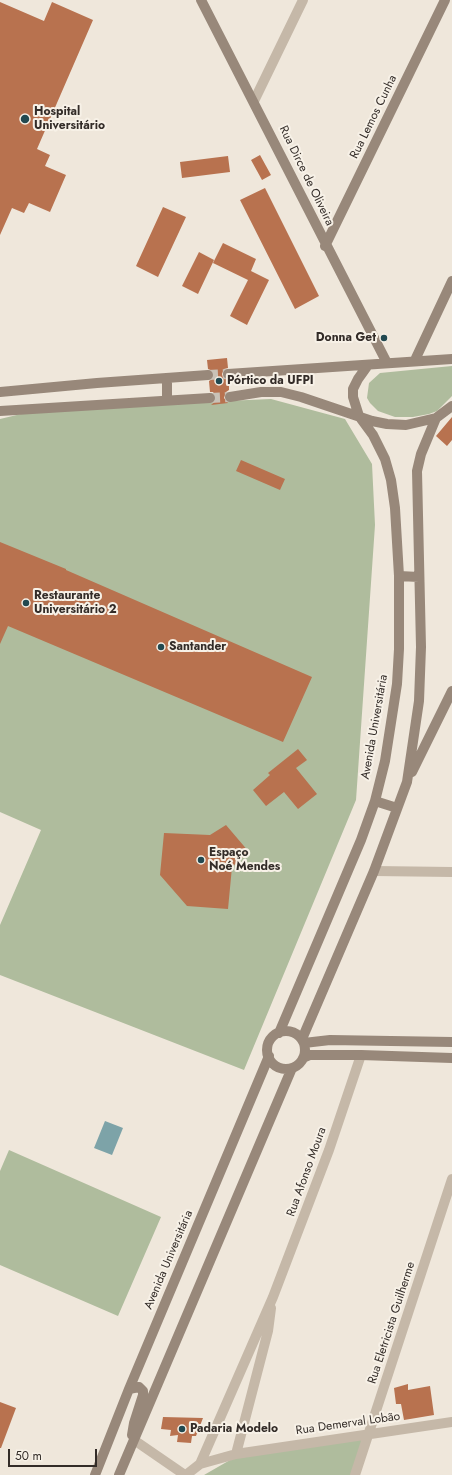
<!DOCTYPE html>
<html>
<head>
<meta charset="utf-8">
<style>
	body { margin:0 }
	#map { position:relative; width:452px; height:1475px; overflow:hidden; background:#efe7db; font-family:Jost,sans-serif }
	canvas { display:block }
	.scale { position:absolute; left:8px; top:1449px; width:89px; height:18px; box-sizing:border-box; border:2px solid #332c28; border-top:0; padding-left:5px; font-size:12px; line-height:14px; white-space:nowrap; color:#332c28; -webkit-text-stroke:3px #f7f1e7; paint-order:stroke }
</style>
</head>
<body>
<div id="map">
<canvas width="452" height="1475"></canvas>
<div class="scale">50 m</div>
</div>
<script>
const ctx = document.querySelector('canvas').getContext('2d');
ctx.lineJoin = 'round';
function paint(path, color) { ctx.fillStyle = color; ctx.fill(path, 'evenodd'); }
const shape = rows => new Path2D(rows.map(r => 'M' + r).join(''));
function trace(path, color, width, dash) { ctx.strokeStyle = color; ctx.lineWidth = width; ctx.lineCap = dash ? 'butt' : 'round'; ctx.setLineDash(dash || []); ctx.stroke(path); }
function drawText(font, color, halo, rows, align = 'center') {
  ctx.font = font + ' Jost,sans-serif'; ctx.lineWidth = 4; ctx.setLineDash([]); ctx.textBaseline = 'middle'; ctx.strokeStyle = halo; ctx.fillStyle = color; for (const [text, x, y, turn = 0] of rows) {
    ctx.save(); ctx.translate(x, y); ctx.rotate((+turn || 0) * Math.PI / 180); ctx.textAlign = isNaN(turn) ? turn : align; if (halo) ctx.strokeText(text, 0, 0); ctx.fillText(text, 0, 0); ctx.restore();
  }
}
paint(shape([
	[452,366,452,396,437,411,429,414,413,417,395,417,378,411,370,403,367,398,369,383,380,373],
	[271,399,345,419,372,464,375,525,356,800,244,1070,0,975,0,925,41,830,0,812,0,419,21,414,112,406],
	[9,1150,161,1217,118,1316,0,1265,0,1171],
	[364,1436,351,1475,204,1475,237,1456]
]), '#afbc9d');
paint(shape([
	[105,1121,123,1128,112,1155,94,1148]
]), '#7da3a8');
paint(shape([
	[0,2,44,21,52,2,93,20,37,149,50,155,45,166,66,175,50,212,29,203,24,213,12,208,0,235],
	[260,155,271,175,262,180,251,160],
	[228,156,230,172,182,178,180,162],
	[265,188,319,296,295,309,240,200],
	[163,207,186,217,158,277,136,266],
	[223,243,256,259,251,271,269,280,247,325,230,316,248,280,213,263],
	[199,252,214,260,198,294,182,286],
	[227,358,228,368,224,369,222,374,223,378,229,380,229,390,226,392,224,398,228,403,211,405,216,401,216,397,213,392,210,392,209,381,214,378,214,375,213,371,208,369,207,360],
	[452,417,452,440,447,446,436,436],
	[241,460,285,479,280,490,236,471],
	[0,542,66,569,66,570,312,677,283,742,8,626,0,644],
	[298,749,307,760,296,768,317,794,298,809,284,792,266,806,253,790,270,775,268,773],
	[226,825,249,852,232,867,228,909,187,906,160,875,164,833,210,835],
	[408,1384,408,1390,430,1386,434,1415,404,1420,401,1404,396,1404,394,1388],
	[0,1402,16,1408,1,1448,0,1448],
	[163,1417,203,1418,196,1436,192,1436,191,1443,177,1442,178,1435,170,1436,171,1430,161,1429]
]), '#b8724f');
trace(shape([
	[208,375,228,374],
	[210,398,230,397]
]), '#c9c2b7', 10, [10, 5]);
trace(shape([
	[254,101,303,0],
	[374,871,452,872],
	[134,1440,185,1475],
	[236,1454,268,1331,271,1308],
	[200,1464,236,1454,452,1422],
	[186,1475,200,1464,273,1297,329,1150,361,1055],
	[355,1475,452,1179]
]), '#c5b8a8', 10);
trace(shape([
	[201,0,387,363],
	[325,246,445,0],
	[415,360,452,281],
	[228,374,452,359],
	[167,378,167,400],
	[0,392,97,383,208,375],
	[230,397,261,392,281,392,301,397,372,421,387,424,406,425,436,418,452,406],
	[0,411,210,398],
	[399,576,419,577],
	[412,772,452,691],
	[375,801,397,808],
	'267 1050a19 19 0 1 1 38 0a19 19 0 1 1-38 0Z',
	[279,1033,361,840,375,801,385,761,397,684,399,649,399,576,395,508,391,480,385,459,373,435,359,416,353,397,353,389,358,379,368,365],
	[302,1039,374,871,407,782,419,701,421,647,417,471,421,454,436,418],
	[304,1043,330,1040,452,1042],
	[303,1058,310,1055,361,1055,452,1058],
	[129,1389,139,1387,143,1391,143,1395,134,1423,132,1435],
	[95,1475,129,1389,269,1056],
	[119,1475,292,1068]
]), '#98887a', 10);
for (const [x, y, r, color] of [
	[25,119,5,"#224950"],
	[384,338,4,"#224950"],
	[219,381,4,"#224950"],
	[26,603,4,"#224950"],
	[161,647,4,"#224950"],
	[201,860,4,"#224950"],
	[182,1429,4,"#224950"]
]) { const dot = new Path2D(); dot.arc(x, y, r, 0, 2 * Math.PI); ctx.fillStyle = color; ctx.fill(dot); trace(dot, '#f7f1e7', 1.5); }
drawText('bold 12px', '#332c28', '#f7f1e7', [
	["Hospital",34,112],
	["Universitário",34,126],
	["Donna Get",376,338,"right"],
	["Pórtico da UFPI",227,381],
	["Restaurante",34,596],
	["Universitário 2",34,610],
	["Santander",169,647],
	["Espaço",209,853],
	["Noé Mendes",209,867],
	["Padaria Modelo",190,1429]
], 'left');
drawText('12px', '#332c28', '#f7f1e7', [
	["Rua Lemos Cunha",374,117,-64],
	["Rua Dirce de Oliveira",306,176,64],
	["Avenida Universitária",375,727,-80],
	["Rua Afonso Moura",307,1172,-70],
	["Avenida Universitária",169,1260,-67],
	["Rua Eletricista Guilherme",392,1323,-72],
	["Rua Demerval Lobão",348,1424,-8]
]);
</script>
</body>
</html>
